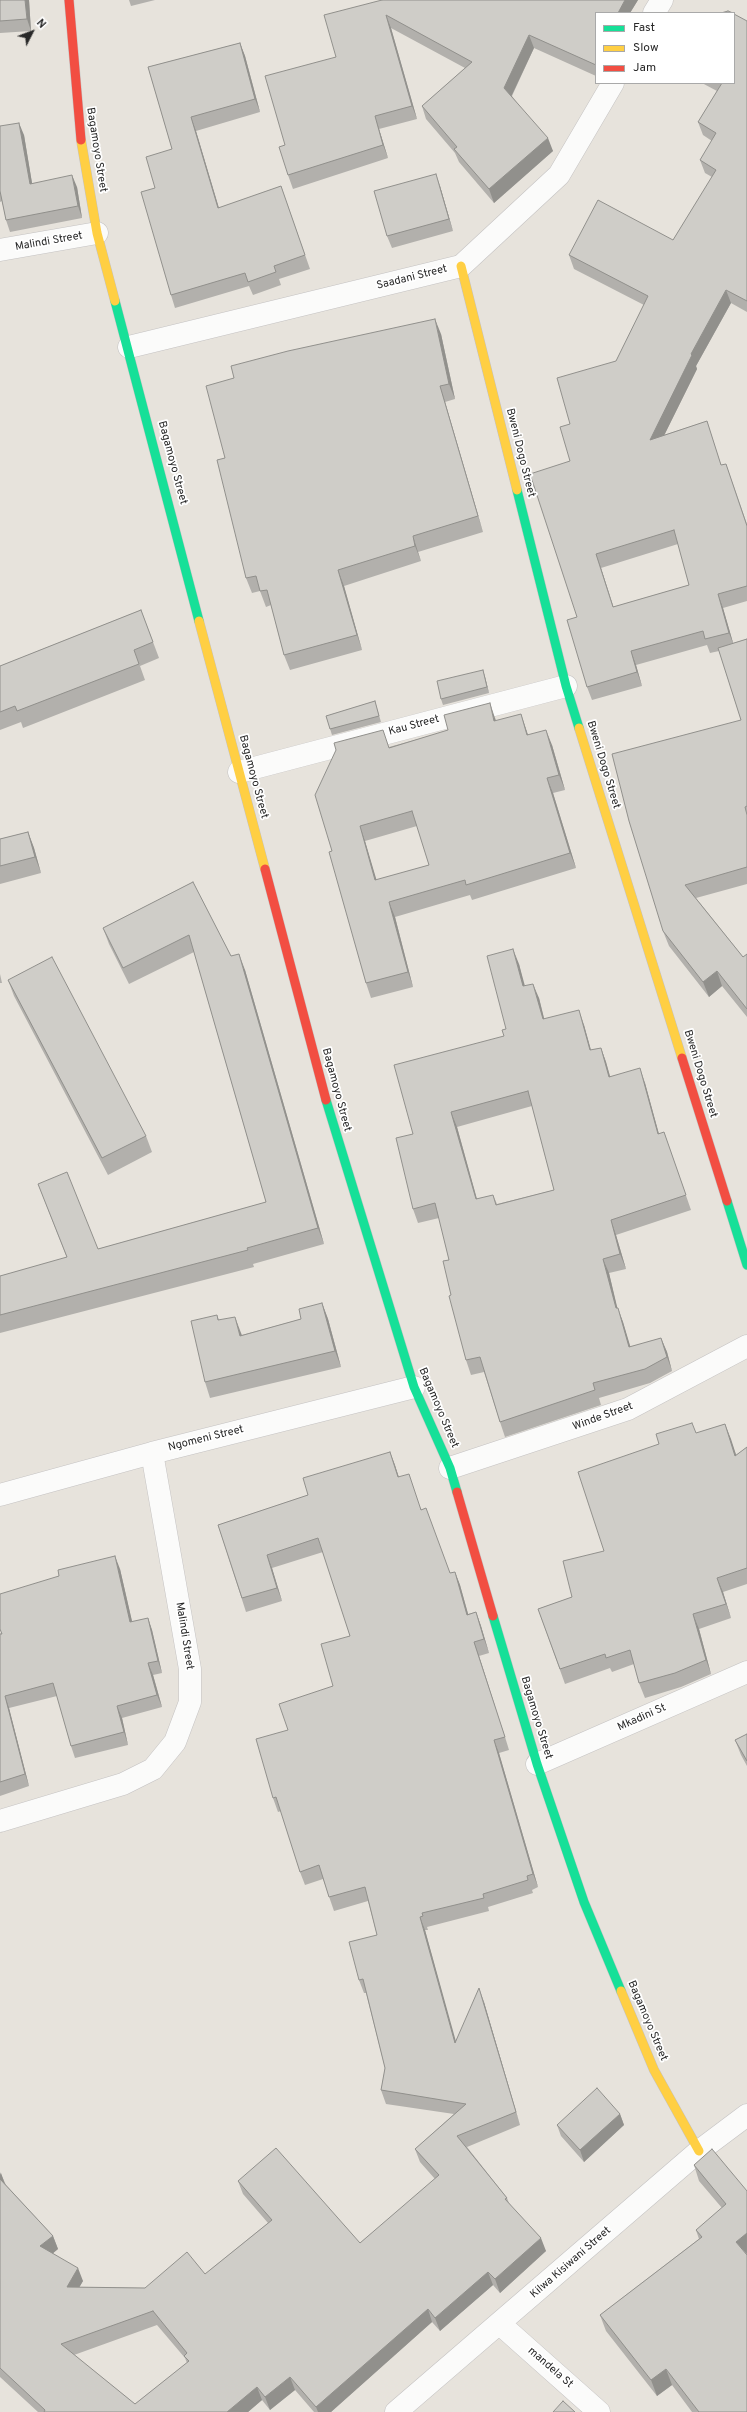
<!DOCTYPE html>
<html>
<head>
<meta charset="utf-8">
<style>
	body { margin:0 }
	#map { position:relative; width:747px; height:2412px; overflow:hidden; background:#e7e3dc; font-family:Overpass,sans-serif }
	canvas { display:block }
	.legend { position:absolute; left:595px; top:12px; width:140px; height:72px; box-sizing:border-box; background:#fff; border:1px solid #a9a9a9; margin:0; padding:5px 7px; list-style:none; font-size:12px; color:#282828 }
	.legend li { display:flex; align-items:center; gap:8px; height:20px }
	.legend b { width:20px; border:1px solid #a9a9a9 }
	.north { position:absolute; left:12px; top:12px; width:40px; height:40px; -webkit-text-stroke:3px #fff; paint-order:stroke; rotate:48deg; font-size:11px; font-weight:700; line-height:16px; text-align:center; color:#282828 }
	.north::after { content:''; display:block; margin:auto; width:14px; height:18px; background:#282828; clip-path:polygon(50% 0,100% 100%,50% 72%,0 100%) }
</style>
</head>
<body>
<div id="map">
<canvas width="747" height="2412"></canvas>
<ul class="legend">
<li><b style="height:5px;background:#16e098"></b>Fast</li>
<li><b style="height:5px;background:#ffcf43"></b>Slow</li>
<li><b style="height:5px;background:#f24e42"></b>Jam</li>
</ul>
<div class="north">N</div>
</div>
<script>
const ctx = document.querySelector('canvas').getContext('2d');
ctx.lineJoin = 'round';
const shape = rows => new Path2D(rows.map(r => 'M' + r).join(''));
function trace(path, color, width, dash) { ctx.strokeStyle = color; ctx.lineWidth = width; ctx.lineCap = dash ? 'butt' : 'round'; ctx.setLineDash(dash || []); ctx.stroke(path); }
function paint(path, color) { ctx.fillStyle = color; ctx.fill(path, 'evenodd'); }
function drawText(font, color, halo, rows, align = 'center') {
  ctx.font = font + ' Overpass,sans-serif'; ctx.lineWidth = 3.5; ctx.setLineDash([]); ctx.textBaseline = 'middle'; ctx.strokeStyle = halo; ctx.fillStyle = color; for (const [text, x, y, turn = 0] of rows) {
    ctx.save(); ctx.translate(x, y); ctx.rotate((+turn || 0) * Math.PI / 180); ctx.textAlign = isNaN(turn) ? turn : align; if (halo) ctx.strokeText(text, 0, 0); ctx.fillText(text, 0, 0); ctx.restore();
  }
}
const street = shape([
	[654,13,662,0],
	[0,250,97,233],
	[129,347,461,266,559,175,613,83],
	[239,772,566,686],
	[450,1468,628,1409,747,1346],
	[0,1495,152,1453,414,1387],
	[537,1764,747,1672],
	[0,1821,123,1784,153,1769,175,1742,190,1702,190,1669,152,1453],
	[500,2324,599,2412],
	[396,2412,699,2151,747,2115]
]);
const fast = shape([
	[115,301,199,621],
	[517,490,566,686,579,728],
	[326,1100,414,1387,450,1468,457,1492],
	[727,1201,747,1265],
	[493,1616,537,1764,584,1902,621,1991]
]);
const slow = shape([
	[81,140,97,233,115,301],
	[461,266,517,490],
	[199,621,265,869],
	[579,728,682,1058],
	[621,1991,654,2070,699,2151]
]);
const jam = shape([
	[69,0,81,140],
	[265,869,326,1100],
	[682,1058,727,1201],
	[457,1492,493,1616]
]);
trace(street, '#c4c2c2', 23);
trace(fast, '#c4c2c2', 10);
trace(slow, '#c4c2c2', 10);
trace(jam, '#c4c2c2', 10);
trace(street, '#fbfbfa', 22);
trace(fast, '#16e098', 9);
trace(slow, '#ffcf43', 9);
trace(jam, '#f24e42', 9);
paint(shape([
	[0,0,29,0,31,31,0,33],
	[129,0,155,0,131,6],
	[382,0,638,0,630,13,596,13,596,76,534,48,512,96,553,151,494,203,459,162,455,153,426,119,422,106,465,68,391,28,417,119,379,129,388,158,293,189,288,175,285,145,336,57],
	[747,21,747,312,731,303,696,366,697,369,664,435,707,421,721,465,726,464,747,524,747,601,723,608,733,643,747,639,747,884,696,898,743,957,747,954,747,1017,722,986,709,997,669,946,663,931,741,720,719,651,710,653,707,645,636,665,642,686,592,700,587,687,577,617,570,461,570,424,616,361,644,305,574,269,569,255,673,240,712,177,705,173,700,160,712,141,703,135,698,122,717,91,702,83,734,83],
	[678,544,689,585,613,607,601,568],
	[240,43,245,56,260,112,196,131,219,208,281,186,310,269,279,279,281,285,253,295,249,286,175,308,171,295,155,188,172,149,148,67],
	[0,126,24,135,32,183,77,187,82,218,10,232,6,220,2,201,0,202],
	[440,186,453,231,392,248,387,236],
	[441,334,455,399,445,402,483,532,418,552,421,561,344,586,362,650,290,670,284,655,271,605,266,607,260,591,252,593,246,578,225,458],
	[141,610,159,658,140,666,145,680,23,728,21,722,0,730,0,666],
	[483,670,485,677,489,693,443,705,441,699],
	[375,701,381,722,332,735,326,716],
	[521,714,528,735,552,745,565,790,553,793,576,868,472,900,470,895,395,917,413,987,371,998,366,983,332,851,389,747,495,718,496,721],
	[417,826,429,865,376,880,365,841],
	[28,832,34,848,41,873,0,884,0,839],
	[193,882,231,956,245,970,324,1244,253,1264,254,1267,0,1333,0,1276,67,1258,38,1184,98,1249,266,1202,194,952,129,984,109,944,103,928],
	[519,964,524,986,539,998,544,1019,584,1025,591,1050,601,1048,606,1062,610,1076,645,1083,659,1134,664,1132,691,1210,616,1235,626,1269,609,1273,617,1308,623,1322,630,1347,661,1338,667,1352,672,1371,650,1383,599,1398,601,1405,505,1437,500,1422,484,1372,471,1375,466,1360,451,1295,449,1260,439,1218,418,1223,413,1209,413,1134,504,1036,506,1029],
	[532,1106,554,1190,497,1204,493,1195,477,1199,457,1127],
	[0,974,2,983,0,983],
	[8,980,146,1136,152,1152,108,1175,14,996],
	[322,1303,328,1319,341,1367,210,1398,205,1382,217,1315,219,1320,241,1333,242,1335,301,1319],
	[725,1424,736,1455,747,1447,747,1584,723,1592,731,1618,699,1629,711,1674,681,1687,645,1698,639,1683,634,1664,612,1672,610,1668,565,1684,538,1609,572,1597,604,1551,696,1433],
	[390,1452,399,1477,422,1510,450,1573,455,1572,460,1585,468,1614,476,1612,481,1626,489,1653,479,1656,509,1750,499,1753,538,1887,532,1890,533,1893,488,1907,489,1911,427,1927,428,1930,425,1930,455,2041,484,2002,520,2125,467,2147,507,2198,509,2203,546,2251,500,2293,493,2285,440,2331,432,2322,331,2412,314,2412,295,2390,270,2410,262,2400,248,2412,38,2412,0,2377,0,2172,6,2185,53,2236,58,2249,53,2253,83,2281,79,2287,145,2288,205,2274,268,2223,243,2194,238,2181,360,2243,435,2179,420,2162,415,2149,454,2114,386,2104,381,2090,385,2068,366,1993,364,1993,359,1980,377,1935,368,1901,334,1911,323,1879,305,1885,300,1872,281,1811,278,1812,273,1798,288,1730,333,1686,350,1636,323,1552,272,1568,282,1601,246,1612,218,1525,308,1495],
	[157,2325,185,2358,187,2363,135,2404,74,2355],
	[120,1569,132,1622,148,1618,152,1630,162,1673,153,1675,162,1707,122,1718,128,1745,75,1758,71,1746,57,1696,9,1708,29,1786,0,1796,0,1634],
	[747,1734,747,1766,741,1755,735,1740],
	[620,2114,624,2125,584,2162,561,2136,557,2125],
	[694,2165,747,2191,747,2412,692,2412,672,2385,657,2396,606,2331,600,2315,699,2239,696,2230,722,2208,699,2181]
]), '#b2b0ac');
paint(shape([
	[25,0,29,0,31,31,27,19],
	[625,0,638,0,630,13,618,13],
	[386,15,391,28,417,119,412,106],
	[529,35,534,48,509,101,504,88],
	[240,43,245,56,260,112,255,99],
	[375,116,379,129,388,158,383,145],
	[191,117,196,131,223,222,218,208],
	[19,123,24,135,34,195,30,184],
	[548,138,553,151,494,203,489,189],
	[436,174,440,186,453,231,449,219],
	[72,175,77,187,82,218,78,206],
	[726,290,731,303,696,366,697,369,655,454,650,440,691,354],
	[435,319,441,334,455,399,449,384],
	[440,386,445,402,483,532,478,516],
	[413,536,418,552,421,561,415,546],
	[596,554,601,568,618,621,613,607],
	[338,570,344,586,362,650,357,635],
	[718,594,723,608,734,646,729,633],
	[631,651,636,665,642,686,637,672],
	[483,670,485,677,489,693,487,687],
	[490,703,495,718,500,736,494,721],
	[521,714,533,750,527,735],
	[546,730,552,745,565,790,559,775],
	[547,778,553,793,576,868,570,853],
	[360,826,365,841,381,895,375,880],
	[28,832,34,848,41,873,35,857],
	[389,902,395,917,413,987,408,972],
	[513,949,519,964,529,1001,523,986],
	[239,954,245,970,324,1244,318,1228],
	[717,971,722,986,709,997,703,982],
	[533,984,539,998,548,1034,543,1019],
	[579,1010,584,1025,595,1065,590,1050],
	[601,1048,606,1062,614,1091,609,1077],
	[640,1068,645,1083,663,1149,658,1134],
	[451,1112,457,1127,481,1214,476,1199],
	[611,1220,616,1235,626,1269,620,1254],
	[603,1259,609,1273,621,1323,616,1308],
	[322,1303,328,1319,341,1367,335,1351],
	[618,1308,623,1322,635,1362,629,1347],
	[235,1317,241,1333,246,1352,240,1336],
	[661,1338,667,1352,672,1371,667,1357],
	[725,1424,731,1439,741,1470,735,1456],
	[390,1452,395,1465,403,1491,398,1477],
	[267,1555,272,1568,282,1601,277,1588],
	[115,1556,120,1569,135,1634,130,1622],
	[455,1572,460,1585,472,1628,467,1615],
	[717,1578,723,1592,731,1618,726,1604],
	[476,1612,481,1626,489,1653,484,1639],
	[693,1614,699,1629,711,1674,706,1660],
	[148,1618,152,1630,162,1673,158,1661],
	[474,1642,479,1656,509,1750,505,1737],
	[148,1663,153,1675,162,1707,157,1695],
	[5,1696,9,1708,29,1786,25,1774],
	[117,1706,122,1718,128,1745,124,1732],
	[494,1740,499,1753,538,1887,533,1874],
	[420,1917,425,1930,460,2056,455,2043],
	[479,1988,484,2002,520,2125,516,2112],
	[620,2114,624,2125,584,2162,580,2150],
	[1,2173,6,2187,0,2183,0,2175],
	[747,2233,747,2254,736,2242],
	[53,2236,58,2249,45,2260,40,2246],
	[541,2238,546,2251,500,2293,495,2279],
	[78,2268,83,2281,72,2300,67,2287],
	[488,2272,493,2285,440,2331,435,2318],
	[428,2309,432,2322,331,2412,318,2412,316,2407],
	[666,2369,672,2385,657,2396,651,2380],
	[290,2377,295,2390,270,2410,265,2397],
	[257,2387,262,2400,248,2412,227,2412]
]), '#91908c');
const building = shape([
	[0,0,25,0,27,19,0,21,0,0],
	[382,0,625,0,618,13,596,13,596,65,529,35,504,88,548,138,489,189,454,149,457,147,422,106,472,62,386,15,412,106,375,116,383,145,288,175,279,147,285,145,265,76,336,57,324,15,382,0],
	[728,11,733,13,721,13,728,11],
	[734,14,747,21,747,301,726,290,691,354,692,355,650,440,707,421,721,465,726,464,747,526,747,586,718,594,729,633,705,639,703,631,631,651,637,672,587,687,567,620,577,617,530,474,570,461,560,427,570,424,557,378,616,361,648,296,569,255,598,200,673,240,716,170,700,160,716,133,698,122,722,83,734,83,734,14],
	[674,530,689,585,613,607,596,554,674,530],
	[240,43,255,99,191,117,218,208,281,186,305,255,274,266,276,272,248,282,245,273,171,295,141,192,155,188,146,157,172,149,148,67,240,43],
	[19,123,30,184,72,175,78,206,6,220,0,191,0,126,19,123],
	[436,174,449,219,387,236,374,191,436,174],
	[435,319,449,384,440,386,478,516,413,536,415,546,338,570,357,635,284,655,267,590,260,591,256,576,246,578,217,460,225,458,206,386,234,378,231,366,288,351,435,319],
	[141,610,153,642,134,650,139,664,17,711,15,706,0,712,0,666,141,610],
	[747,639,747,806,745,807,747,815,747,867,685,885,743,957,747,954,747,1009,717,971,703,982,663,931,629,821,612,754,741,720,718,648,747,639],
	[483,670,487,687,441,699,437,681,483,670],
	[375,701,379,716,330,729,326,716,375,701],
	[490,703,494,721,521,714,527,735,546,730,559,775,547,778,570,853,466,885,465,880,389,902,408,972,366,983,329,852,332,851,315,795,336,750,334,743,383,730,389,748,448,730,444,715,490,703],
	[412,811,429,865,375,880,360,826,412,811],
	[28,832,35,857,0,866,0,839,28,832],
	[193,882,231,956,239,954,318,1228,247,1248,248,1250,0,1315,0,1276,67,1257,38,1184,67,1172,98,1249,266,1202,189,935,123,968,103,928,193,882],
	[513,949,523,986,533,984,543,1019,579,1010,590,1050,601,1048,609,1077,640,1068,658,1134,664,1132,686,1195,611,1220,620,1254,603,1259,616,1308,618,1308,629,1347,661,1338,667,1357,645,1369,593,1383,595,1390,500,1422,480,1357,466,1360,449,1296,451,1295,443,1261,449,1260,435,1203,413,1209,396,1138,413,1134,394,1065,504,1036,502,1030,506,1029,487,956,513,949],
	[528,1091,554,1190,496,1205,493,1195,476,1199,451,1112,528,1091],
	[52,957,146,1136,102,1158,8,980,52,957],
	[322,1303,335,1351,205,1382,191,1321,217,1315,218,1320,235,1317,240,1336,301,1319,299,1309,322,1303],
	[692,1423,696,1433,725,1424,735,1456,747,1447,747,1568,717,1578,726,1604,693,1614,706,1660,675,1673,639,1683,630,1650,606,1658,605,1654,560,1669,538,1609,572,1597,563,1561,604,1551,578,1472,659,1444,656,1434,692,1423],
	[390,1452,398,1477,409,1474,421,1510,426,1508,450,1573,455,1572,467,1615,476,1612,484,1639,474,1642,505,1737,494,1740,533,1874,527,1876,528,1880,483,1894,484,1898,422,1913,423,1916,420,1917,455,2043,479,1988,516,2112,457,2136,507,2198,505,2199,541,2238,495,2279,488,2272,435,2318,428,2309,316,2407,290,2377,265,2397,257,2387,227,2412,44,2412,45,2410,0,2368,0,2179,53,2236,40,2246,78,2268,67,2287,145,2288,187,2252,205,2274,272,2220,238,2181,276,2148,360,2243,439,2175,415,2149,466,2104,381,2090,385,2068,363,1979,359,1980,349,1942,377,1935,365,1887,329,1897,319,1865,300,1872,276,1797,273,1798,256,1739,288,1730,279,1704,333,1686,321,1644,350,1636,318,1538,267,1555,277,1588,242,1598,218,1525,308,1495,303,1478,390,1452],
	[153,2311,187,2353,184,2356,189,2361,135,2404,61,2344,153,2311],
	[115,1556,130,1622,148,1618,158,1661,148,1663,157,1695,117,1706,124,1732,71,1746,53,1683,5,1696,25,1774,0,1782,0,1634,2,1634,0,1629,0,1594,59,1576,58,1570,115,1556],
	[747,1734,747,1761,735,1740,747,1734],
	[597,2088,620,2114,580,2150,557,2125,597,2088],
	[712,2149,747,2191,747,2233,736,2242,747,2255,747,2412,699,2412,666,2369,651,2380,600,2315,702,2237,696,2230,726,2204,694,2165,712,2149],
	[563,2401,575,2412,553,2412,563,2401]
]);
paint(building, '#cfcdc8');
trace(building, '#91908c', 1);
drawText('11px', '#282828', '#fff', [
	["Bagamoyo Street",96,150,81],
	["Malindi Street",49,242,-10],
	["Saadani Street",412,278,-14],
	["Bweni Dogo Street",520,453,76],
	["Bagamoyo Street",172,463,75],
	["Kau Street",414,726,-15],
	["Bweni Dogo Street",603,765,73],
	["Bagamoyo Street",253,777,75],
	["Bweni Dogo Street",700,1074,73],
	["Bagamoyo Street",336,1090,75],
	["Bagamoyo Street",438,1408,67],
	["Winde Street",603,1417,-20],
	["Ngomeni Street",206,1439,-14],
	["Malindi Street",184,1636,81],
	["Bagamoyo Street",536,1718,73],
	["Mkadini St",642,1718,-24],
	["Bagamoyo Street",647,2021,67],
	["Kilwa Kisiwani Street",571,2263,-41],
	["mandela St",550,2368,41]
]);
</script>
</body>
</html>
